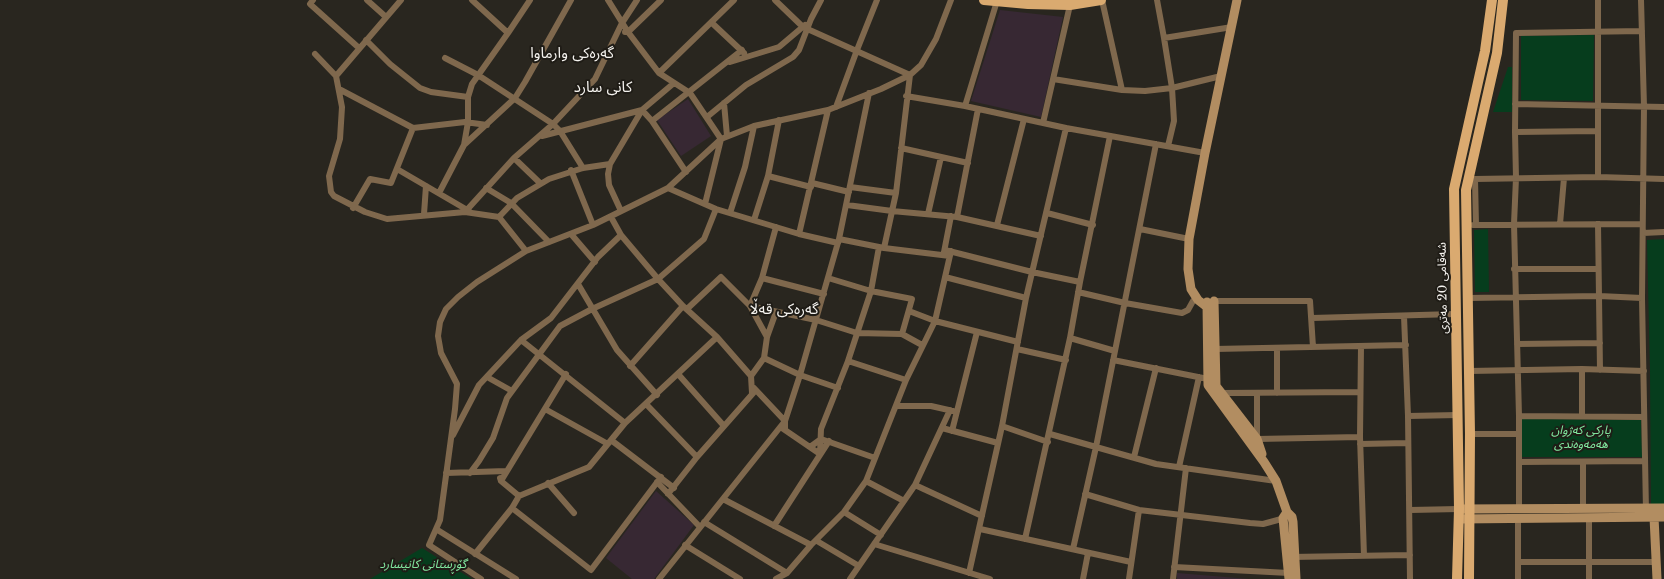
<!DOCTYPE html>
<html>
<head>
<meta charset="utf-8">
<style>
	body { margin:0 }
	canvas { display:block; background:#29261f }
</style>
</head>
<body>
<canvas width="1664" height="579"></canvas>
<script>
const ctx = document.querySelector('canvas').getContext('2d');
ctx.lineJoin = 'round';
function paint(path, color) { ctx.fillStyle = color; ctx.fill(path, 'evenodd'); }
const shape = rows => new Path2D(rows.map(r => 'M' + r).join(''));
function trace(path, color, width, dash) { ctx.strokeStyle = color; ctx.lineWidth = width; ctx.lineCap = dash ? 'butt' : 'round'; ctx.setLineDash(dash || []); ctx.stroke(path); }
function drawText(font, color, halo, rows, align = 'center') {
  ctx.font = font + ' "Libre Baskerville","Noto Sans Arabic",serif'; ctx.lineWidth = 4; ctx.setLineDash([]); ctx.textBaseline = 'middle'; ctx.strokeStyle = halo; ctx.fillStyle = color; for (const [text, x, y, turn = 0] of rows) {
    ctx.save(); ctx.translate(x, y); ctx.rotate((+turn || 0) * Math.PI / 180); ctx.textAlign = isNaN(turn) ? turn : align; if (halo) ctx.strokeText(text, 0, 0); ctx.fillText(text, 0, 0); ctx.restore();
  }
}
paint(shape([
	[1000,10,1063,17,1041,117,971,101],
	[688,99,711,136,681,156,657,120],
	[656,491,694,525,654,579,632,579,606,558],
	[1177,573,1249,579,1177,579]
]), '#372833');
paint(shape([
	[1594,35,1593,101,1521,100,1521,36],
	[1508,67,1512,67,1512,112,1493,112],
	[1488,229,1489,292,1475,292,1474,230],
	[1664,239,1664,504,1651,504,1650,370,1647,240],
	[1521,419,1641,420,1642,457,1521,457],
	[422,548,472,579,370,579]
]), '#063d1d');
trace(shape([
	[313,0,310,4,359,48],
	[367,0,386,17],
	[608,0,628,32,659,73,690,93,721,139,705,204],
	[775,0,803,27,910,75,896,193,850,187],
	[1102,0,1122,90],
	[1157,0,1164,38,1172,88,1174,121,1168,146],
	[1598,0,1598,177],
	[1641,0,1644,106,1642,298,1646,511],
	[712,23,744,53],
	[625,32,628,32,661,0],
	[508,33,530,0],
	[1164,38,1232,27],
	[366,40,390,64,420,88,431,92,468,97],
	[315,54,336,76,342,107,340,139,329,176,331,192,334,196,365,212,387,219,465,212,499,217,526,251],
	[445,58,478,75,553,124,560,131,583,168],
	[730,62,779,47,805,25],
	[659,73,734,0],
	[336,76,401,0],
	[1053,79,1122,90,1145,91,1172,88,1221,76],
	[339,89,413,128,465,122,487,125],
	[906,96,965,106,1066,128,1205,153],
	[724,103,727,136],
	[1515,104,1664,107],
	[965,106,997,1],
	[836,107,857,50,877,0],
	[642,110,652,121,686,172],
	[707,117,746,85,793,57,799,50,811,19,821,0],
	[652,121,742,50],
	[1043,123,1070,5],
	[1515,132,1597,131],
	[542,136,642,110],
	[464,145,468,122,468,97,472,84,508,33,472,0],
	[901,148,968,163],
	[514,158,540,183],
	[397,169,469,211],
	[571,170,593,225],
	[768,176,811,187],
	[812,183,849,192],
	[486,188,511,203,549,242],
	[668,188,716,209,799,234,838,243],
	[439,193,464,145,515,98,525,82,571,0],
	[847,205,892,211,957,217,1041,236],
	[353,208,370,179,391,183,413,128],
	[621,211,609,185,608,174,610,164,642,110,674,83],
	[465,212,514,158,553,124,595,79,622,23,637,0],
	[730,213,745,167,754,126],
	[1047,213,1093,225],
	[424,214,426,186],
	[928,214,941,157],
	[499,217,517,198,549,179,583,168,610,164],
	[611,217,621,235,658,279,683,306,717,337,751,376,752,393],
	[957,217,978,109],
	[754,220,768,176,779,120],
	[1560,224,1564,178],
	[1598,224,1600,370],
	[997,225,1024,119],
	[1473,225,1642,224],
	[1476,225,1475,179,1598,177,1664,179],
	[776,227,762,278,750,306,816,320,857,333,902,334,922,345],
	[1140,229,1189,239],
	[1643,233,1664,232],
	[571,234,595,262],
	[799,234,828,110],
	[839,239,884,248,950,256],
	[884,248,896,193],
	[945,250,1032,272,1080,282],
	[944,252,951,216],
	[1514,269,1598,269],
	[945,277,1026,298],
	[762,278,824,294],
	[828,278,871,291,912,299,902,334],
	[578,284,617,350,657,395],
	[1078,292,1125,303,1182,313,1188,310,1193,301],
	[1468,298,1599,296,1642,298],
	[1214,301,1310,301,1313,347],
	[687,309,721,277,750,306,767,337],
	[909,311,935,321,1018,342],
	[1404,316,1408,416,1410,579],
	[1312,318,1455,314],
	[1070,338,1115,351],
	[521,340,625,423],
	[1517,344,1600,343],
	[1361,346,1360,437,1364,556],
	[1017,349,1066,360],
	[1215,349,1406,345],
	[764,358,800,375,838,388],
	[1113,360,1208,379],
	[848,361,906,380],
	[630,366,683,306],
	[1582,369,1582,416],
	[1469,371,1582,369,1644,371],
	[678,374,724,426],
	[751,376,764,358,767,337,776,312],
	[487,377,512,391],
	[754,388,785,421,785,430],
	[1221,393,1360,392],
	[1257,393,1257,439,1360,437],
	[1277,393,1277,348],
	[646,404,697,457],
	[896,406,931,406,953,411],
	[545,409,608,444],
	[1408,416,1458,415],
	[1519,416,1644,417],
	[1002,426,1048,442],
	[782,428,820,454],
	[942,428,998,443],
	[952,431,977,332],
	[1050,434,1156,464,1276,481],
	[1470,434,1519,434],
	[453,435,479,385,521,340,551,318,598,257,621,235],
	[611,440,674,488],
	[1360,444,1408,443],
	[810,447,821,439,875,458],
	[820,454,821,429,848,361,871,291,879,247],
	[1134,457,1156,368],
	[1519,462,1644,461],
	[1583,462,1583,508],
	[1179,467,1199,377],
	[446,473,506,471],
	[470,473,479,461,493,438,507,398,560,326,592,309,658,279,704,239,716,209],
	[500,478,501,481,519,496],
	[501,481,566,374],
	[866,481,904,501],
	[657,482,700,527],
	[548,483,574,513],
	[915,485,982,516],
	[668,494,697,457,755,391],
	[1085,494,1139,510,1250,523,1263,524,1285,518],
	[723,499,811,545],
	[512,508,591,570,661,477],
	[1519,508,1519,416,1514,224,1516,178,1515,132,1516,33,1642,31],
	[1410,510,1459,509],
	[844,512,881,535],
	[1589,517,1589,579],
	[704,522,787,573],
	[774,526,829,441],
	[436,529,516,579],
	[980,529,1131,562],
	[1025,539,1070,338,1080,282,1110,136],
	[817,541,859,566],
	[874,544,990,579],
	[685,545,740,579],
	[1073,549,1096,447,1156,144],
	[475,554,512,508,519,496,589,467,625,423,717,337],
	[1291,557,1410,555],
	[1518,562,1656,562],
	[1174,567,1289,573],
	[969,573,1002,426,1026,298,1066,128],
	[481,579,429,545,440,520,455,409,457,384,441,353,438,336,440,322,446,309,458,297,477,282,526,251,593,225,668,188,721,139,754,126,828,110,881,89,910,75,921,65,936,39,951,0],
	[659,579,785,421,800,375,839,239,869,93],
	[776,579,787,573,811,545,844,512,866,481,906,380,935,321,951,251],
	[850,579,915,485,950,410],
	[1083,579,1088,553],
	[1129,579,1139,510],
	[1173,579,1186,468],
	[1518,579,1518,518]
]), '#7f684d', 6);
trace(shape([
	[1214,301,1216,386,1257,439,1262,454],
	[1207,302,1208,385,1264,462,1276,481,1287,512,1292,517,1293,522,1296,579],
	[1207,307,1198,300,1191,289,1188,269,1189,239,1205,153,1237,0],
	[1459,509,1664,508],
	[1287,512,1283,518,1289,579],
	[1654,517,1657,579],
	[1459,519,1664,517]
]), '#b28d61', 9);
trace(shape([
	[984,0,1028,4,1070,5,1101,0],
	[1457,579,1459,509,1454,189,1485,51,1492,0],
	[1469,579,1470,434,1466,190,1497,53,1503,0]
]), '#daaa70', 10);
drawText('12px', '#f5f3ef', '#1f1c16', [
	["شەقامی 20 مەتری",1443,288,-91]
]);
drawText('italic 12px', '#82e8a0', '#1f1c16', [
	["پارکی کەژوان",1581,431],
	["هەمەوەندی",1581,445],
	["گۆڕستانی کانیسارد",423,565]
]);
drawText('15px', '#f5f3ef', '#1f1c16', [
	["گەرەکی وارماوا",572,54],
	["کانی سارد",603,88],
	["گەرەکی قەڵا",784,310]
]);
</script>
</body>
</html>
